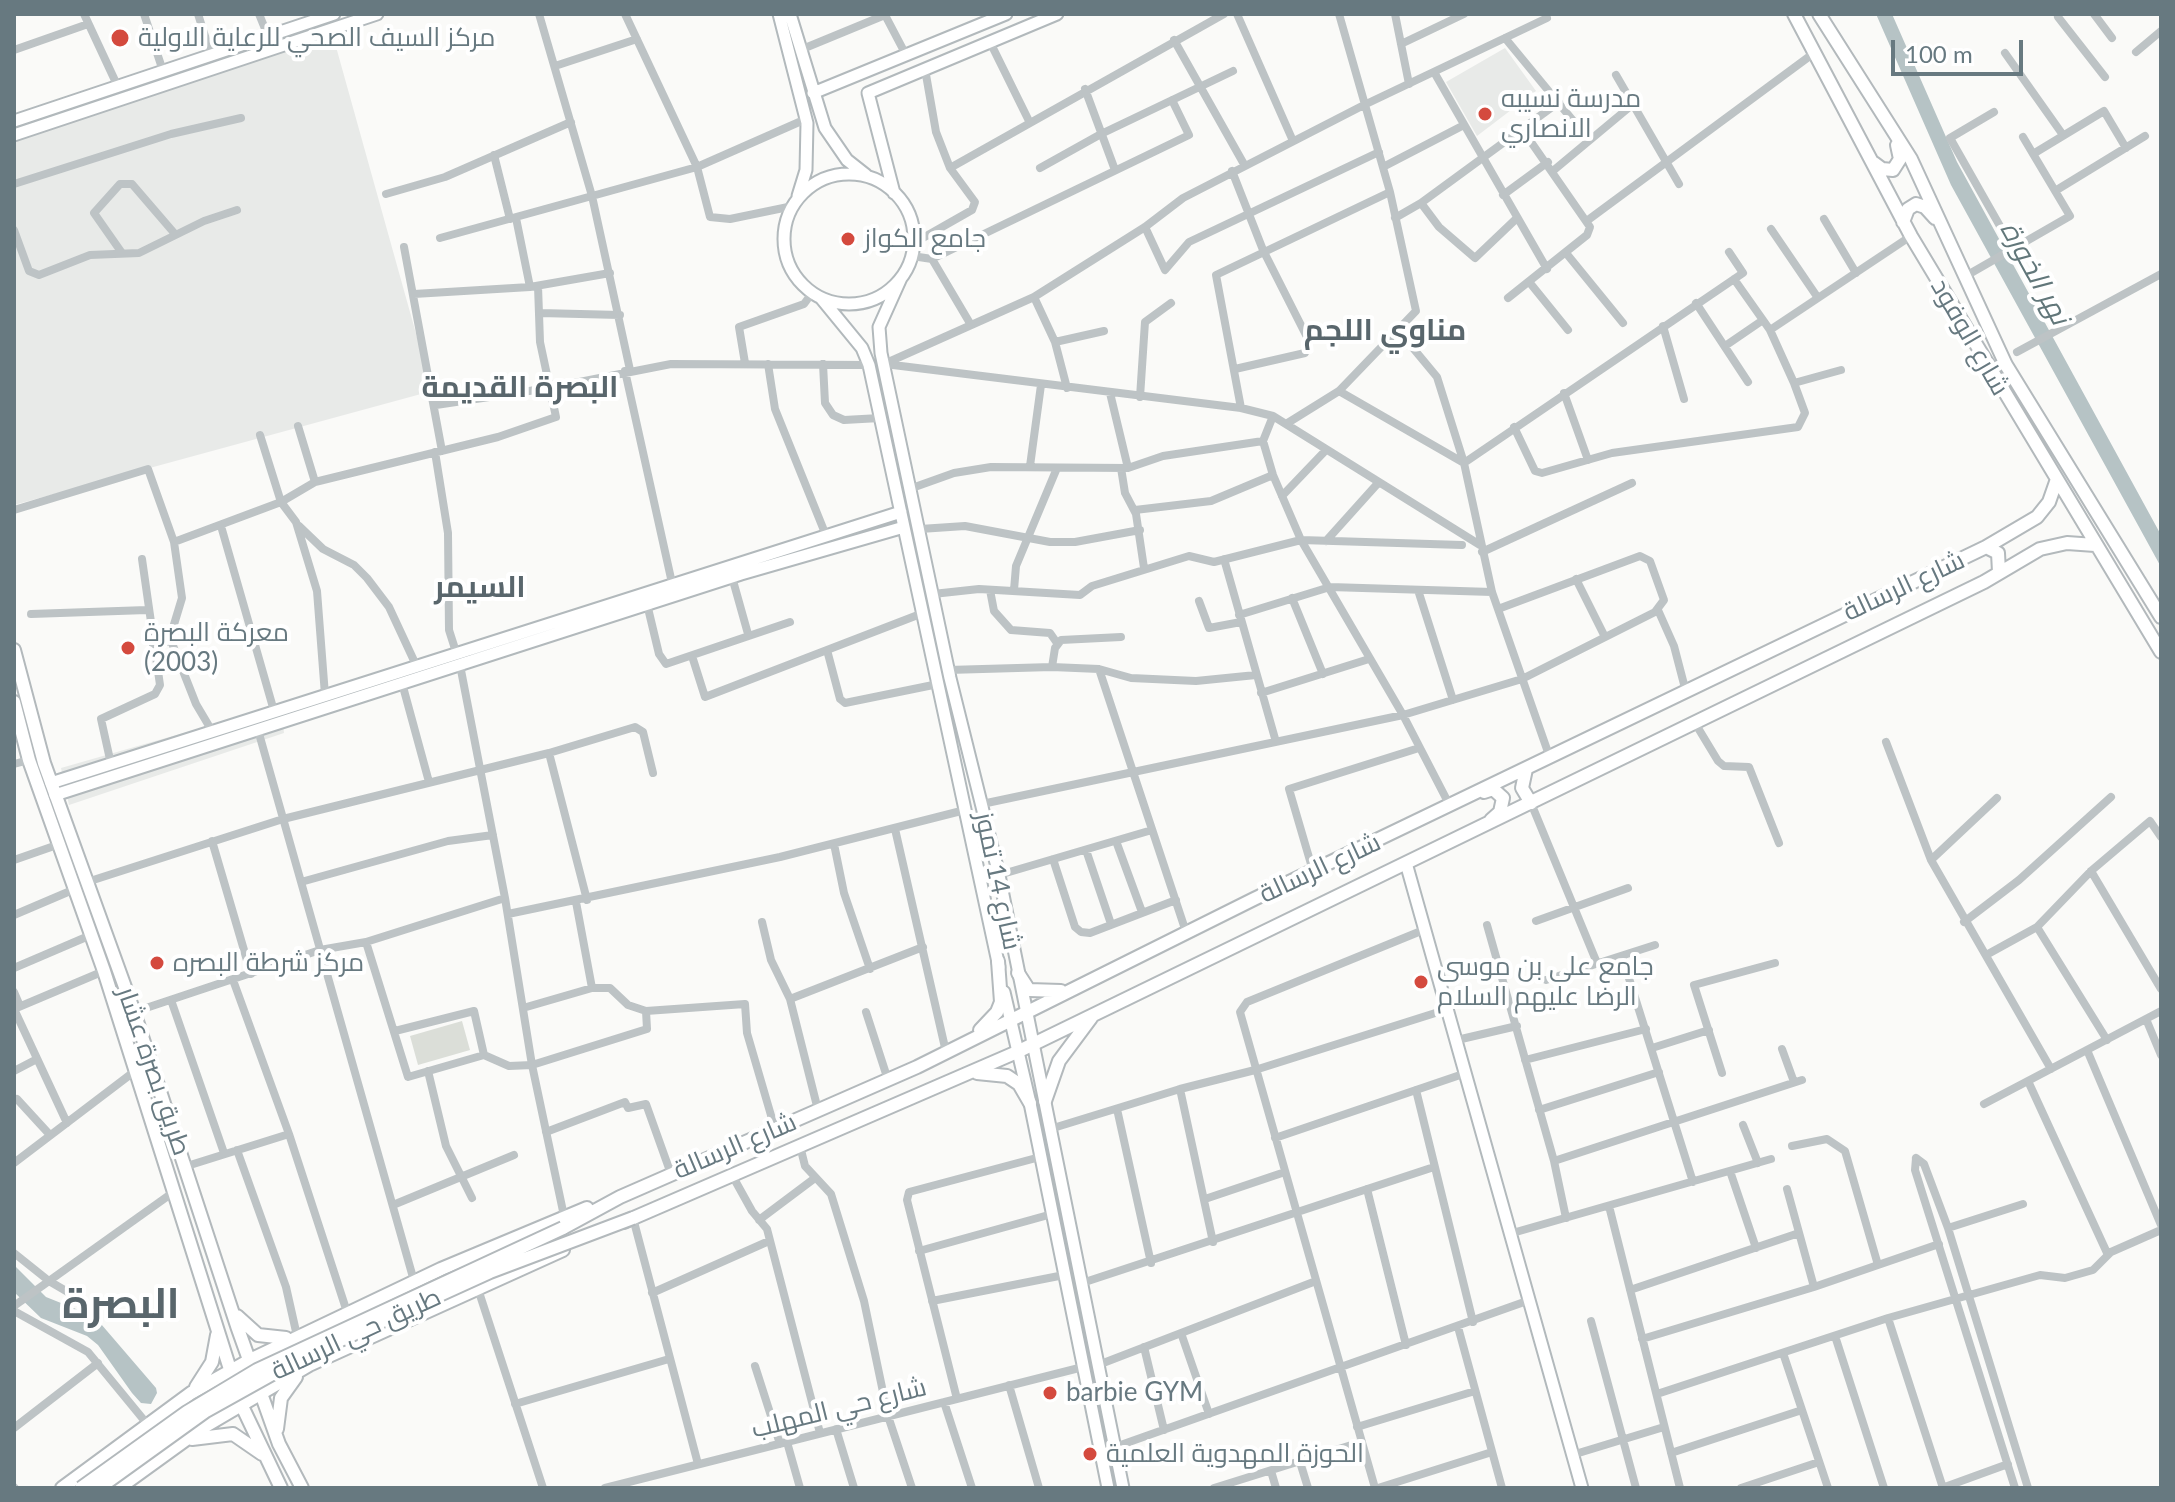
<!DOCTYPE html>
<html>
<head>
<meta charset="utf-8">
<style>
	body { margin:0 }
	#map { position:relative; width:2175px; height:1502px; overflow:hidden; background:#fafaf8; font-family:Lato,sans-serif }
	canvas { display:block }
	.frame { position:absolute; inset:0; border:16px solid #677980; pointer-events:none }
	.scale { position:absolute; left:1891px; top:40px; width:132px; height:36px; box-sizing:border-box; border:4px solid #677980; border-top:0; padding-left:10px; font-size:24px; line-height:28px; white-space:nowrap; color:#677980; -webkit-text-stroke:6px #fff; paint-order:stroke }
</style>
</head>
<body>
<div id="map">
<canvas width="2175" height="1502"></canvas>
<div class="frame"></div>
<div class="scale">100 m</div>
</div>
<script>
const ctx = document.querySelector('canvas').getContext('2d');
ctx.lineJoin = 'round';
function paint(path, color) { ctx.fillStyle = color; ctx.fill(path, 'evenodd'); }
const shape = rows => new Path2D(rows.map(r => 'M' + r).join(''));
function trace(path, color, width, dash) { ctx.strokeStyle = color; ctx.lineWidth = width; ctx.lineCap = dash ? 'butt' : 'round'; ctx.setLineDash(dash || []); ctx.stroke(path); }
function drawText(font, color, halo, rows, align = 'center') {
  ctx.font = font + ' Lato,Cairo,sans-serif'; ctx.lineWidth = 8; ctx.setLineDash([]); ctx.textBaseline = 'middle'; ctx.strokeStyle = halo; ctx.fillStyle = color; for (const [text, x, y, turn = 0] of rows) {
    ctx.save(); ctx.translate(x, y); ctx.rotate((+turn || 0) * Math.PI / 180); ctx.textAlign = isNaN(turn) ? turn : align; if (halo) ctx.strokeText(text, 0, 0); ctx.fillText(text, 0, 0); ctx.restore();
  }
}
paint(shape([
	[333,36,432,391,14,505,14,138],
	[1505,48,1536,91,1477,136,1446,82],
	[281,705,284,733,69,805,61,768]
]), '#e8eae8');
paint(shape([
	[462,1021,470,1050,418,1065,410,1036]
]), '#dbded8');
paint(shape([
	[1876,14,1892,14,1957,162,2161,535,2161,567,1951,185],
	[14,1265,46,1297,86,1313,101,1324,156,1388,157,1393,151,1404,141,1403,132,1393,98,1345,87,1336,41,1318,14,1292]
]), '#b6c3c5');
const secondary = shape([
	[779,14,807,123,806,170,798,196],
	[790,14,825,128,847,160,866,175],
	[813,93,1006,14],
	[14,121,334,14],
	[14,135,377,14],
	'784 239a65 65 0 1 1 130 0a65 65 0 1 1-130 0Z',
	[894,193,868,93,1057,14],
	[901,278,879,327,881,353,950,678,999,875,1123,1488],
	[821,298,862,348,869,365,999,967],
	[51,783,901,512],
	[55,795,741,574,904,527],
	[1406,863,1582,1488],
	[1004,992,1030,1103,1108,1488]
]);
const primary = shape([
	[1794,14,1911,236,2161,652],
	[1819,14,1911,159,2006,365,2161,617],
	[1874,163,1882,169,1893,170,1900,159,1897,145],
	[1903,222,1908,209,1916,204,1925,207,1935,218],
	[1986,547,1998,553,1999,572],
	[14,650,44,763,134,1012,237,1326,279,1444,302,1488],
	[14,702,29,760,104,971,241,1404,281,1488],
	[1526,769,1522,788,1531,803],
	[1484,792,1493,789,1503,798,1500,812,1491,820],
	[1018,973,1029,990,1061,991],
	[980,1030,997,1012,1001,1002,998,961],
	[977,1073,1007,1076,1019,1084,1030,1103],
	[1045,1101,1059,1061,1091,1018],
	[624,1222,1017,1052,1984,582,2040,549,2067,543,2095,545],
	[563,1228,620,1197,917,1067,1254,899,1986,547,2037,517,2049,502,2056,482],
	[237,1316,258,1335,286,1338],
	[196,1387,212,1362,217,1335],
	[277,1429,281,1398,296,1377],
	[192,1439,233,1434,262,1454],
	[62,1488,191,1393,250,1360,441,1269,587,1208],
	[119,1488,202,1428,309,1365,563,1250]
]);
trace(secondary, '#b2b9bc', 15);
trace(primary, '#b3b9bc', 16);
trace(shape([
	[84,14,118,87],
	[144,14,163,71],
	[198,14,211,55],
	[259,14,268,36],
	[539,14,592,196,630,370],
	[625,14,697,167,710,217,730,219,793,206],
	[1237,14,1293,141],
	[1395,14,1409,84],
	[2094,14,2112,38],
	[2058,17,2105,77],
	[1505,38,1589,140],
	[1174,40,1245,166],
	[990,42,1029,121],
	[1401,44,1464,14],
	[14,50,88,24],
	[800,50,885,15,906,55],
	[2136,52,2161,31],
	[2005,53,2063,135],
	[555,66,637,39],
	[1434,72,1547,269],
	[1616,75,1679,184],
	[1085,89,1115,170],
	[1994,112,1950,138,2013,249],
	[2033,154,2104,111,2126,148],
	[494,155,510,219],
	[1383,167,1464,125],
	[950,168,1224,14],
	[1040,168,1101,134,1233,71],
	[1554,170,1632,105],
	[1232,171,1263,250,1309,341,1305,353,1235,369],
	[14,184,171,134,241,118],
	[2055,191,2145,136],
	[386,194,445,177,571,122],
	[1503,195,1548,162],
	[1421,203,1439,227,1475,258,1517,218],
	[516,218,530,287],
	[1395,218,1421,203,1559,102],
	[1824,219,1856,273],
	[1588,220,1814,53],
	[1145,227,1165,270,1189,242,1379,152],
	[1771,229,1818,298],
	[14,230,29,271,39,275,90,255,139,253,204,221,237,210],
	[440,238,697,167,806,119],
	[914,243,972,210,975,202,950,168,936,132,925,69],
	[404,247,442,451],
	[122,253,94,213,120,184,132,184,175,234],
	[1566,253,1623,323],
	[912,256,932,259,1189,135,1172,100],
	[932,259,971,325],
	[1964,277,2070,216,2023,137],
	[1530,283,1568,330],
	[414,294,530,287,610,273],
	[1034,297,1055,342,1067,388],
	[1508,298,1587,235,1590,227,1522,129],
	[1696,303,1748,382],
	[540,313,620,315],
	[1663,326,1684,399],
	[1398,330,1437,377,1464,463,1492,592,1550,758],
	[1770,330,1911,236],
	[1055,342,1104,331],
	[1725,346,1763,320],
	[2017,352,2161,274],
	[745,363,739,327,804,304,812,293],
	[768,364,775,409,825,533],
	[823,364,825,403,833,415,844,420,880,418],
	[884,364,1034,297,1145,227,1183,198,1364,105,1547,18],
	[885,364,1241,408,1273,416,1480,545],
	[625,371,672,583],
	[1794,383,1841,370],
	[1339,391,1464,463,1743,273,1729,252],
	[1110,393,1128,468],
	[1564,393,1588,460],
	[1140,397,1145,322,1171,303],
	[436,405,549,388,671,364,869,365],
	[1241,408,1216,275,1390,192],
	[1273,416,1263,441,1273,475,1301,540,1403,715,1450,806],
	[1286,424,1339,391,1416,311,1390,192,1339,14],
	[298,426,315,482],
	[1514,427,1535,471,1542,473,1612,453,1798,427,1805,413,1794,383,1770,330,1734,279],
	[260,435,281,502,296,522,317,591,325,695],
	[435,452,448,533,449,630,456,652],
	[1030,466,1041,385],
	[1121,468,1125,493,1136,514,1144,568],
	[912,488,954,473,991,467,1128,468,1163,456,1263,441],
	[1282,496,1326,450],
	[14,510,148,469,174,542,182,598,169,641,153,647],
	[1135,510,1211,501,1273,475],
	[221,526,274,711],
	[299,526,323,549,354,565,367,578,389,607,416,665],
	[920,529,965,526,1050,542,1075,542,1140,530],
	[1326,541,1379,482],
	[174,542,281,502,315,482,498,437,556,417,540,342,538,286],
	[1482,552,1632,483],
	[1224,559,1276,742],
	[732,577,748,634],
	[1576,579,1605,637],
	[990,590,994,611,1011,630,1050,633,1057,643],
	[1014,590,1016,566,1057,468],
	[1418,590,1453,700],
	[933,594,979,589,1080,595,1092,586,1189,556,1214,562,1301,540,1462,545],
	[1292,598,1323,674],
	[1199,601,1209,628,1241,622],
	[647,604,659,654,666,664,790,622],
	[1658,610,1674,646,1686,692],
	[31,614,147,610],
	[1239,615,1330,587,1492,592],
	[170,638,196,704,212,731],
	[827,650,840,699,845,703,938,684],
	[692,656,705,697,923,613],
	[460,665,505,898,532,1065,564,1216],
	[1052,667,1055,648,1061,640,1121,637],
	[1099,669,1186,932],
	[948,670,1052,667,1099,669,1131,678,1196,681,1256,675],
	[402,683,429,782],
	[1261,693,1369,659],
	[1695,723,1718,761,1724,766,1749,767,1779,843],
	[258,730,414,1281],
	[1886,742,1931,860,2051,1069],
	[549,753,587,900],
	[14,764,29,760],
	[111,764,101,719,155,694,160,685,142,559],
	[1531,803,1597,963],
	[982,804,1403,715,1522,679,1655,612,1664,600,1650,561,1640,556,1498,609],
	[895,829,946,1052],
	[212,841,251,974],
	[1116,841,1142,912],
	[834,844,844,893,870,969],
	[1086,850,1111,924],
	[1053,859,1075,927,1081,932,1090,933,1176,900],
	[14,860,57,845],
	[1931,860,1997,798],
	[1313,871,1289,789,1419,748],
	[2091,871,2161,989],
	[999,875,1152,830],
	[87,882,283,819,549,753,635,727,643,732,653,773],
	[301,882,448,841,493,835],
	[576,902,592,988],
	[508,914,780,857,965,810],
	[14,915,75,889],
	[1536,921,1628,888],
	[762,922,771,960,790,999,818,1110],
	[1964,922,2019,880,2111,797],
	[1487,925,1554,1161,1566,1218],
	[2037,927,2107,1040],
	[366,942,408,1077,484,1055,509,1066,532,1065,647,1029,646,1011,745,1004,747,1033,775,1129],
	[1988,954,2037,927,2091,871,2150,821,2161,837],
	[1622,956,1693,1182],
	[14,968,91,935],
	[233,980,289,1134,347,1312],
	[1546,980,1655,945],
	[14,992,20,1006],
	[790,999,923,947],
	[171,1000,224,1153],
	[523,1008,592,988,610,988,628,1005,646,1011],
	[134,1012,320,950,366,942,505,898],
	[866,1012,888,1080],
	[2146,1019,2161,1055],
	[395,1031,474,1011,484,1055],
	[1457,1040,1517,1026],
	[1652,1048,1709,1030],
	[1782,1049,1794,1082],
	[2087,1050,2161,1225],
	[1525,1060,1646,1029],
	[14,1071,37,1059],
	[428,1071,446,1146,472,1198],
	[1722,1073,1694,985,1775,963],
	[2028,1081,2108,1255],
	[1180,1089,1213,1242],
	[1416,1090,1473,1322],
	[17,1099,50,1135],
	[1984,1104,2161,1011],
	[1117,1109,1151,1263],
	[1539,1110,1659,1072],
	[67,1123,14,1009,104,971],
	[1743,1125,1758,1163],
	[1050,1129,1180,1089,1255,1070,1448,1009],
	[546,1132,625,1102,628,1108,646,1104,671,1174],
	[1275,1138,1466,1073],
	[800,1146,805,1166,831,1194,864,1301,888,1416,912,1488],
	[1792,1146,1827,1139,1845,1151,1878,1265],
	[237,1150,286,1287,297,1336],
	[1916,1158,1924,1164,1948,1228,2028,1488],
	[1916,1158,1915,1170,2015,1488],
	[1554,1161,1802,1080],
	[14,1163,135,1071],
	[187,1166,289,1134],
	[1730,1171,1756,1248],
	[732,1175,752,1211,767,1229,820,1433],
	[1367,1189,1406,1345],
	[1787,1189,1814,1287],
	[1205,1199,1285,1172],
	[393,1205,514,1155],
	[1609,1206,1680,1488],
	[633,1218,698,1464],
	[759,1220,815,1178],
	[1948,1228,2023,1204],
	[1509,1234,1771,1159],
	[919,1251,1052,1214],
	[14,1253,49,1281,78,1298],
	[1082,1283,1434,1167],
	[478,1289,543,1488],
	[1630,1290,1799,1233],
	[652,1293,769,1241],
	[932,1301,1064,1275],
	[14,1306,175,1191],
	[14,1311,88,1352,148,1425],
	[1888,1318,1943,1488],
	[1591,1321,1636,1488],
	[1458,1327,1502,1488],
	[1181,1333,1209,1414],
	[1835,1336,1884,1488],
	[1642,1339,1814,1287,1939,1244],
	[1144,1347,1164,1430],
	[1783,1353,1828,1488],
	[1098,1365,1316,1281],
	[755,1366,780,1444],
	[1009,1385,1039,1488],
	[1657,1394,1888,1318,2040,1275,2065,1278,2093,1270,2111,1252,2161,1230],
	[957,1399,907,1200,909,1192,1040,1157],
	[944,1402,972,1488],
	[515,1404,669,1359],
	[1357,1427,1475,1391],
	[14,1428,98,1363],
	[836,1429,854,1488],
	[787,1442,800,1488],
	[1115,1447,1527,1301],
	[1671,1453,1802,1410],
	[1572,1455,1664,1427],
	[1300,1462,1308,1488],
	[1271,1471,1276,1488],
	[14,1487,15,1488],
	[605,1488,1083,1367],
	[1214,1488,1361,1442],
	[1375,1488,1240,1012,1247,1002,1426,929],
	[1378,1488,1492,1452],
	[1741,1488,1819,1462],
	[1942,1488,2008,1464]
]), '#bdc3c5', 8);
trace(secondary, '#fff', 11);
trace(primary, '#fff', 12);
const primaryBridge = shape([
	[81,1488,187,1412,257,1370,563,1228],
	[99,1488,206,1411,301,1358,490,1272,633,1218]
]);
trace(primaryBridge, '#b3b9bc', 16, []);
trace(primaryBridge, '#fff', 12);
for (const [x, y, r, color] of [
	[120,38,10,"#d44a3e"],
	[1485,114,8,"#d44a3e"],
	[848,239,8,"#d44a3e"],
	[128,648,8,"#d44a3e"],
	[157,963,8,"#d44a3e"],
	[1421,982,8,"#d44a3e"],
	[1050,1393,8,"#d44a3e"],
	[1090,1454,8,"#d44a3e"]
]) { const dot = new Path2D(); dot.arc(x, y, r, 0, 2 * Math.PI); ctx.fillStyle = color; ctx.fill(dot); trace(dot, '#fff', 3); }
drawText('26px', '#677980', '#fff', [
	["مركز السيف الصحي للرعاية الاولية",138,38],
	["مدرسة نسيبه",1501,99],
	["الانصاري",1501,129],
	["جامع الكواز",864,239],
	["معركة البصرة",144,633],
	["(2003)",144,663],
	["مركز شرطة البصره",173,963],
	["جامع علي بن موسى",1437,967],
	["الرضا عليهم السلام",1437,997],
	["barbie GYM",1066,1393],
	["الحوزة المهدوية العلمية",1106,1454]
], 'left');
drawText('26px', '#677980', '#fff', [
	["شارع الوفود",1970,337,60],
	["شارع الرسالة",1904,586,-25],
	["شارع الرسالة",1320,868,-25],
	["شارع 14 تموز",998,881,78],
	["طريق بصرة عشار",154,1071,71],
	["شارع الرسالة",735,1146,-23],
	["طريق حي الرسالة",356,1334,-25],
	["شارع حي المهلب",839,1408,-14]
]);
drawText('italic 28px', '#62777a', '#fff', [
	["نهر الخورة",2035,273,61]
]);
drawText('bold 30px', '#59666c', '#fff', [
	["مناوي اللجم",1385,330],
	["البصرة القديمة",520,387],
	["السيمر",480,587]
]);
drawText('bold 42px', '#59666c', '#fff', [
	["البصرة",121,1304]
]);
</script>
</body>
</html>
